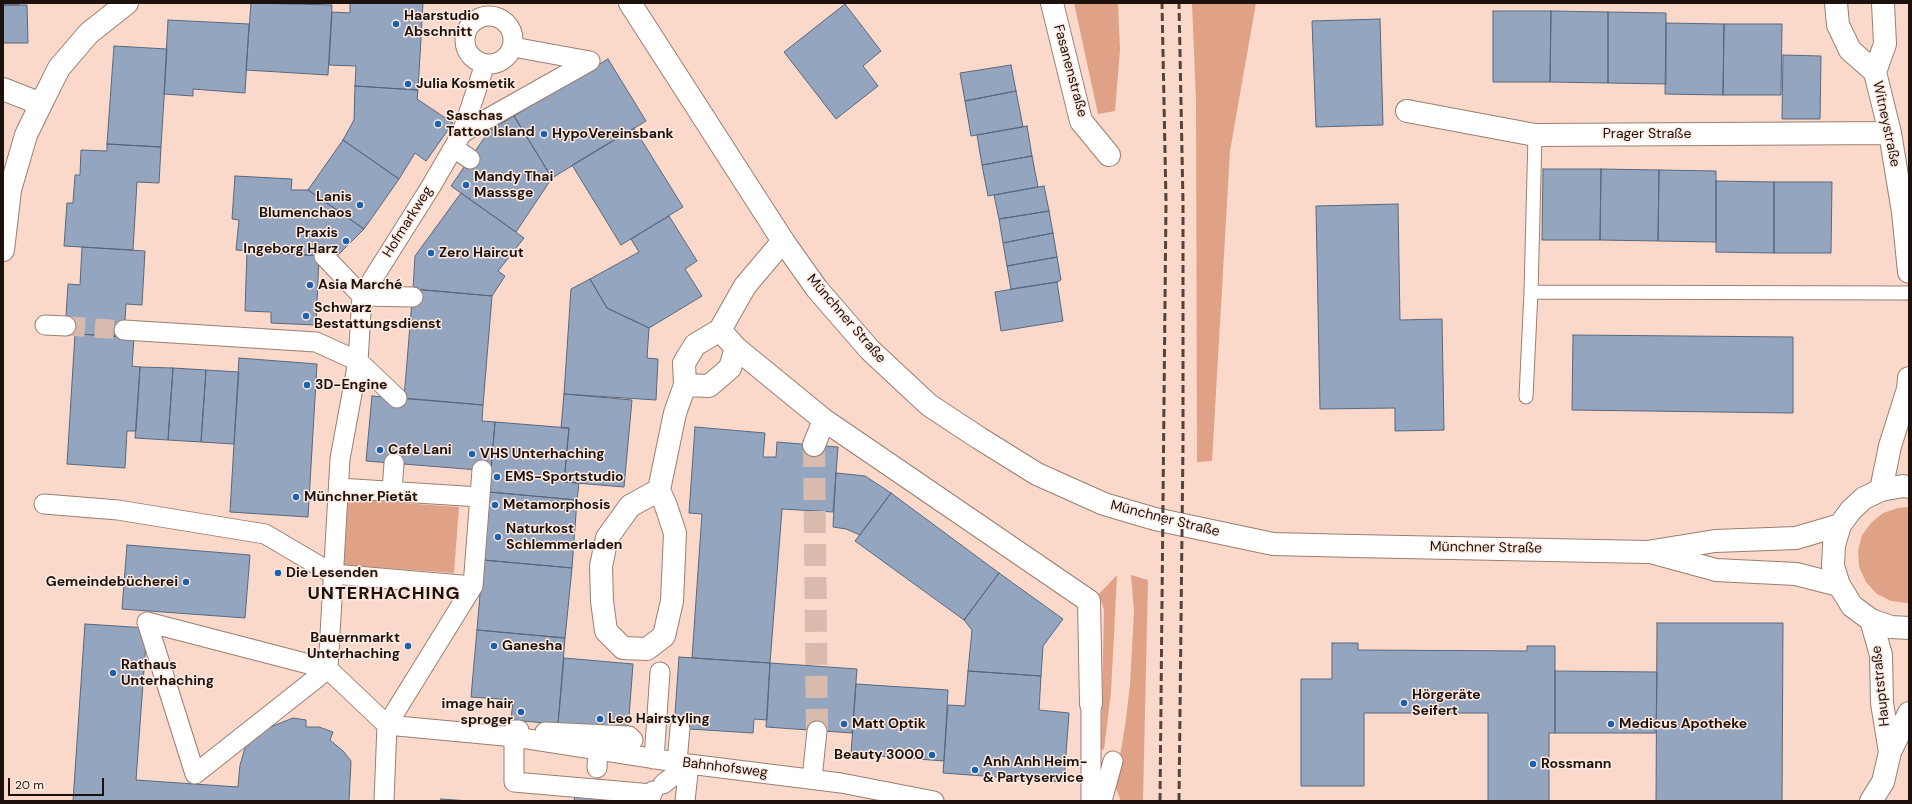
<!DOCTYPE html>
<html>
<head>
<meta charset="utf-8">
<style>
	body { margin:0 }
	#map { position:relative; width:1912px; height:804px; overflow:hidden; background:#fad9cb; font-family:"DM Sans",sans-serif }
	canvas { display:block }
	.frame { position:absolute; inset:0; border:4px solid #1c110d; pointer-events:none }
	.scale { position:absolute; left:8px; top:778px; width:96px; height:18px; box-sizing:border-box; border:2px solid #1c110d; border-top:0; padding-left:5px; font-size:12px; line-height:14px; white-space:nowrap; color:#1c110d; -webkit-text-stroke:3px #feeae1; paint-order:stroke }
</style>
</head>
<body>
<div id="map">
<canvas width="1912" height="804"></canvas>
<div class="frame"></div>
<div class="scale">20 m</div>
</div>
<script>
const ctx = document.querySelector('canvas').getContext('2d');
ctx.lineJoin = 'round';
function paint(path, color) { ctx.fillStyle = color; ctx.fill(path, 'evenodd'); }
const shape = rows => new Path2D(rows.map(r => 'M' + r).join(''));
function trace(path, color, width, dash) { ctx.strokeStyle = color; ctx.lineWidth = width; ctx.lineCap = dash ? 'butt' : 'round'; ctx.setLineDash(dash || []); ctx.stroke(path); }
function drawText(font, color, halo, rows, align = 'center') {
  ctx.font = font + ' "DM Sans",sans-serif'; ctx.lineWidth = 3; ctx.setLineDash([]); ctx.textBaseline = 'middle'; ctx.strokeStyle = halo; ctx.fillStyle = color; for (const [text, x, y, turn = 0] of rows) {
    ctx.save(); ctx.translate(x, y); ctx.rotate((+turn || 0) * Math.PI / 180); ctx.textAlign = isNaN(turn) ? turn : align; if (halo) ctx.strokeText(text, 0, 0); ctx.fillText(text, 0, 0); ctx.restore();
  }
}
paint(shape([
	[1074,3,1118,3,1120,50,1115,111,1098,114],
	[1192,3,1256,3,1230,151,1212,461,1197,462,1196,101],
	[348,499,459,507,454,573,344,565],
	[1909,507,1909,603,1907,603,1891,601,1877,594,1866,582,1859,567,1858,551,1862,535,1871,523,1883,513,1898,508],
	[1117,575,1111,692,1104,750,1101,749,1104,610,1099,594],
	[1131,575,1148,580,1143,801,1121,801,1115,786,1125,726,1130,685,1134,611]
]), '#dfa287');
const building = shape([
	[3,3,19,3,19,5,3,5,3,3],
	[251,3,332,5,328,75,246,70,251,3],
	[350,3,423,3,418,90,355,86,356,66,329,65,332,12,350,13,350,3],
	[845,4,881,51,863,66,878,86,836,119,784,52,845,4],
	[3,5,27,5,28,43,3,43,3,5],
	[1493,11,1551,11,1550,82,1493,82,1493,11],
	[1551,11,1608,12,1608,83,1550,82,1551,11],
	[1608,12,1666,13,1666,84,1608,83,1608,12],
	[1380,19,1383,125,1316,127,1312,21,1380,19],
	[168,20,249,24,245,93,193,89,193,96,164,94,168,20],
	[1666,23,1724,24,1723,95,1665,94,1666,23],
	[1724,24,1782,24,1781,95,1723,95,1724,24],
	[114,46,167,49,161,147,107,144,114,46],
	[1783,55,1821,56,1820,119,1782,119,1783,55],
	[608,59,646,121,552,178,514,116,608,59],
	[1011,65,1016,91,965,101,960,73,1011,65],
	[355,86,418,90,417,99,453,123,426,161,415,153,399,179,343,140,354,120,355,86],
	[1016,91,1023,127,971,136,965,101,1016,91],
	[514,116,552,178,516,232,451,186,489,131,514,116],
	[1027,126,1032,156,982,165,977,135,1027,126],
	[634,128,683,207,621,245,572,165,634,128],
	[343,140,399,179,364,229,308,190,343,140],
	[107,144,161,147,159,183,137,182,133,250,64,246,67,203,73,203,75,175,80,175,81,150,107,151,107,144],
	[1032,156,1038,187,988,196,982,165,1032,156],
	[1543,169,1601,169,1600,240,1542,240,1543,169],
	[1601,169,1659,170,1658,241,1600,240,1601,169],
	[1659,170,1716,171,1716,242,1658,241,1659,170],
	[235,176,292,179,291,190,308,190,364,229,336,257,236,250,239,220,232,219,235,176],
	[1716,181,1774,182,1774,253,1716,252,1716,181],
	[1774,182,1832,182,1831,253,1774,253,1774,182],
	[1044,186,1049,211,999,219,994,195,1044,186],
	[461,193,524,238,498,271,505,276,492,296,413,289,415,256,461,193],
	[1398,204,1400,320,1442,319,1444,430,1395,431,1395,408,1320,409,1316,206,1398,204],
	[1049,211,1053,233,1003,243,999,219,1049,211],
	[669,216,697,261,685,269,702,296,649,328,607,308,590,279,639,252,631,239,669,216],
	[1053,233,1057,257,1007,266,1003,243,1053,233],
	[82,247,145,251,142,305,126,304,124,337,65,333,68,284,80,285,82,247],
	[247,251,319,256,316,325,271,323,271,312,245,311,247,251],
	[1057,257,1061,280,1057,282,1011,289,1007,266,1057,257],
	[590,279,607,308,649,328,647,358,658,359,656,400,564,394,571,289,590,279],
	[1057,282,1063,321,1001,331,995,292,1057,282],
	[413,289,492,296,483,405,404,398,413,289],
	[75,334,134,337,132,366,140,367,136,431,127,431,125,468,67,464,75,334],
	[1573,335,1793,337,1793,413,1572,410,1573,335],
	[239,358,317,364,308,517,230,512,239,358],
	[140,367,173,368,168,440,135,438,140,367],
	[173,368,206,370,201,442,168,440,173,368],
	[206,370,239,372,234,444,201,442,206,370],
	[564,394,632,400,624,487,564,482,569,428,561,428,564,394],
	[372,396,483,405,482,421,495,422,491,471,366,461,372,396],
	[495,422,569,428,564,482,579,483,577,500,489,492,495,422],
	[695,427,765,433,763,457,776,457,777,442,838,447,833,512,782,509,770,663,692,658,702,514,689,513,695,427],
	[836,473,865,476,891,493,860,535,846,529,833,527,836,473],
	[489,492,577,500,572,568,483,560,489,492],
	[891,493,999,573,964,620,855,541,891,493],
	[127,545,250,555,245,618,122,609,127,545],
	[483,560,572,568,565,638,477,630,483,560],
	[999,573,1063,619,1043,646,1041,676,968,671,972,630,964,620,999,573],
	[1657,623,1783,623,1782,801,1656,801,1657,623],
	[85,624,147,628,136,780,238,787,240,765,245,748,255,737,268,728,293,718,306,720,306,727,319,727,333,732,330,740,343,751,351,761,349,801,73,801,85,624],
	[477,630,565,638,558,724,511,720,513,700,471,697,477,630],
	[1332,643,1358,643,1358,650,1527,651,1527,646,1555,646,1555,733,1549,733,1549,801,1488,801,1488,713,1364,713,1364,786,1301,786,1301,679,1332,679,1332,643],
	[679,657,770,663,767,720,754,719,753,733,674,728,679,657],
	[564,658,633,664,628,730,558,724,564,658],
	[770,663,857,669,852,733,766,727,770,663],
	[968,671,1041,676,1039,710,1069,713,1064,782,943,773,948,705,965,706,968,671],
	[1555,671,1657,672,1656,733,1555,733,1555,671],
	[856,684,948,690,944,761,851,754,856,684],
	[575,795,647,801,574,801,575,795],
	[441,799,470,801,440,801,441,799]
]);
paint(building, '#94a6bf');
trace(building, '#57677e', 1);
trace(shape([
	[66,326,124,330]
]), '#d9bbae', 19, [19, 10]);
trace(shape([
	[814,445,817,731]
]), '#d9bbae', 22, [22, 11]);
const service = shape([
	[1535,135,1531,292,1909,293],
	[1526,397,1531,292]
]);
const pedestrian = shape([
	'465 40a24 24 0 1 1 48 0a24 24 0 1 1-48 0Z',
	[513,47,590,61],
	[590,61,462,133,430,188,362,296,358,361,340,459,328,669,387,725,515,737,689,764,841,783,934,801],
	[462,133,485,64],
	[454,148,470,159],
	[324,256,362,296,413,297],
	[45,325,66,326],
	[124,330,316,342,358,361,397,398],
	[339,488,480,497],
	[392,491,394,463],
	[44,504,118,510,265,534,333,574,473,586],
	[147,622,195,774,328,669],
	[147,622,328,669],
	[1091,704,1091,801],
	[519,730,514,730,514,782,652,794,653,791],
	[545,732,629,736,633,740],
	[654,759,660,672],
	[677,762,680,728],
	[597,768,598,746],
	[812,779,817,731],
	[663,784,689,764],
	[384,801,387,725,473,586,482,470],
	[685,801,689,764],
	[1102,801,1113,761]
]);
const minor = shape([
	[1052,3,1081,121,1109,155],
	[1836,3,1838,25,1850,50,1875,72],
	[1883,3,1885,44,1875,72,1890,133,1903,212,1909,272],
	[3,89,41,104],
	[1407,111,1535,135,1890,133],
	[3,250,10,190,26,135,41,104,59,68,89,33,127,3],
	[720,330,736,348,824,420,1089,601,1091,704],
	[685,385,709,386,730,368,736,348],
	[814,445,824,420],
	[659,490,630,506,607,538,601,566,602,601,606,631,623,648,647,649,664,636,672,601,675,533,666,506,659,490,675,413,685,385,684,363,695,345,720,330,745,286,783,241],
	[1881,490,1890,446,1908,389,1909,378],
	[1871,620,1881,655,1882,703,1890,752],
	[1871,801,1883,782,1890,752,1909,713]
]);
const secondary = shape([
	[630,3,783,241,817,289,870,350,929,405,979,438,1037,474,1104,504,1155,519,1273,544,1354,546,1647,552,1715,541,1796,538,1840,525],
	[1909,487,1903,486,1881,490,1864,498,1851,510,1840,525,1834,545,1833,566,1839,585,1852,606,1871,620,1891,627,1909,628],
	[1654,553,1716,570,1796,574,1839,585]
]);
trace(service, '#9b7e71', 15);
trace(pedestrian, '#9b7e71', 21);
trace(minor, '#9b7e71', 24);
trace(secondary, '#9b7e71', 24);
trace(service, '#fff', 13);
trace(pedestrian, '#fff', 19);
trace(minor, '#fff', 22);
trace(secondary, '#fff', 22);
trace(shape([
	[1160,801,1166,202,1162,3],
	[1179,801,1183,443,1183,203,1179,3]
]), '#55443e', 3, [8, 4]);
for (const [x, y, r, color] of [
	[396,24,4,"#1c60b0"],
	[408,84,4,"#1c60b0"],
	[438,124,4,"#1c60b0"],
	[544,134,4,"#1c60b0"],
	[466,185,4,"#1c60b0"],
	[360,205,4,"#1c60b0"],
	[346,241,4,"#1c60b0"],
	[431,253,4,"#1c60b0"],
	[310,285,4,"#1c60b0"],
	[306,316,4,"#1c60b0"],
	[307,385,4,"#1c60b0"],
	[380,450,4,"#1c60b0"],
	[472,454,4,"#1c60b0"],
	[497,477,4,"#1c60b0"],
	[296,497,4,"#1c60b0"],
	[495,505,4,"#1c60b0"],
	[498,537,4,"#1c60b0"],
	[278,573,4,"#1c60b0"],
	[186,582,4,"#1c60b0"],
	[408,646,4,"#1c60b0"],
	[494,646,4,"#1c60b0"],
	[113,673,4,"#1c60b0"],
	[1404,703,4,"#1c60b0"],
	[521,712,4,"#1c60b0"],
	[600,719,4,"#1c60b0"],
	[844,724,4,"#1c60b0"],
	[1611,724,4,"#1c60b0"],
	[932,755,4,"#1c60b0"],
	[1533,764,4,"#1c60b0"],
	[975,770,4,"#1c60b0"]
]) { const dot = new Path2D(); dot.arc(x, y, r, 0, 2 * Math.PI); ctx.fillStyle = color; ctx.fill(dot); trace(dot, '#feeae1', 1.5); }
drawText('bold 14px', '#1c110d', '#feeae1', [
	["Haarstudio",404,16],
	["Abschnitt",404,32],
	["Julia Kosmetik",416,84],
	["Saschas",446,116],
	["Tattoo Island",446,132],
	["HypoVereinsbank",552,134],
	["Mandy Thai",474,177],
	["Masssge",474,193],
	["Lanis",352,197,"right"],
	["Blumenchaos",352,213,"right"],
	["Praxis",338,233,"right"],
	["Ingeborg Harz",338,249,"right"],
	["Zero Haircut",439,253],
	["Asia Marché",318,285],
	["Schwarz",314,308],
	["Bestattungsdienst",314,324],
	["3D-Engine",315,385],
	["Cafe Lani",388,450],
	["VHS Unterhaching",480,454],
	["EMS-Sportstudio",505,477],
	["Münchner Pietät",304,497],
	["Metamorphosis",503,505],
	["Naturkost",506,529],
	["Schlemmerladen",506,545],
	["Die Lesenden",286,573],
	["Gemeindebücherei",178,582,"right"],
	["Bauernmarkt",400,638,"right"],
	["Unterhaching",400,654,"right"],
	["Ganesha",502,646],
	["Rathaus",121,665],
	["Unterhaching",121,681],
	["Hörgeräte",1412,695],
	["Seifert",1412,711],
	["image hair",513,704,"right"],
	["sproger",513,720,"right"],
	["Leo Hairstyling",608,719],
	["Matt Optik",852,724],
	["Medicus Apotheke",1619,724],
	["Beauty 3000",924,755,"right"],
	["Anh Anh Heim-",983,762],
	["& Partyservice",983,778],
	["Rossmann",1541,764]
], 'left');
drawText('14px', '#1c110d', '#feeae1', [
	["Fasanenstraße",1070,71,75],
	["Witneystraße",1886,124,78],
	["Prager Straße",1647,134],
	["Hofmarkweg",408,222,-58],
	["Münchner Straße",846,319,49],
	["Münchner Straße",1165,519,14],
	["Münchner Straße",1486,548,1],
	["Hauptstraße",1881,686,-96],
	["Bahnhofsweg",725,768,7]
]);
ctx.letterSpacing = '1px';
drawText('bold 18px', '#1c110d', '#feeae1', [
	["UNTERHACHING",384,594]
]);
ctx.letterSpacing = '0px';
</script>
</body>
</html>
